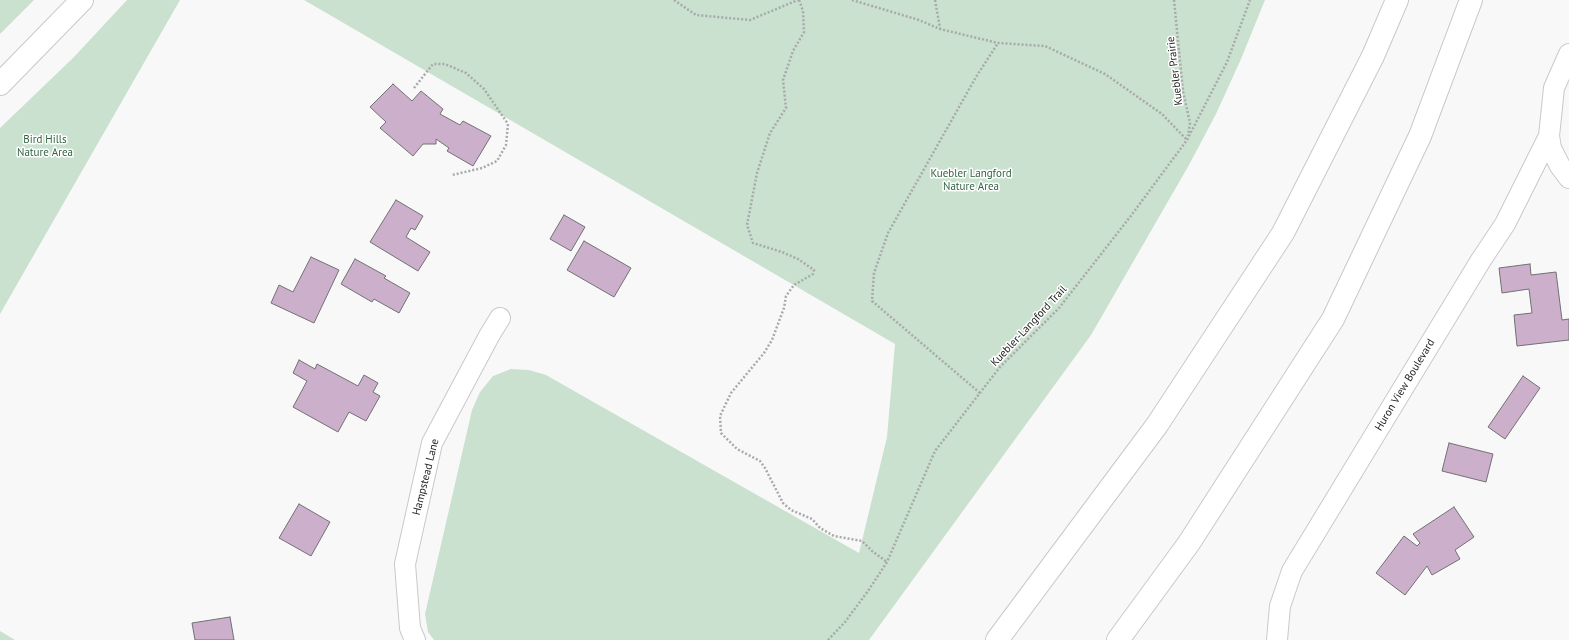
<!DOCTYPE html>
<html>
<head>
<meta charset="utf-8">
<style>
	body { margin:0 }
	canvas { display:block; background:#f8f8f9 }
</style>
</head>
<body>
<canvas width="1569" height="640"></canvas>
<script>
const ctx = document.querySelector('canvas').getContext('2d');
ctx.lineJoin = 'round';
function paint(path, color) { ctx.fillStyle = color; ctx.fill(path, 'evenodd'); }
const shape = rows => new Path2D(rows.map(r => 'M' + r).join(''));
function trace(path, color, width, dash) { ctx.strokeStyle = color; ctx.lineWidth = width; ctx.lineCap = dash ? 'butt' : 'round'; ctx.setLineDash(dash || []); ctx.stroke(path); }
function drawText(font, color, halo, rows, align = 'center') {
  ctx.font = font + ' "PT Sans",sans-serif'; ctx.lineWidth = 3; ctx.setLineDash([]); ctx.textBaseline = 'middle'; ctx.strokeStyle = halo; ctx.fillStyle = color; for (const [text, x, y, turn = 0] of rows) {
    ctx.save(); ctx.translate(x, y); ctx.rotate((+turn || 0) * Math.PI / 180); ctx.textAlign = isNaN(turn) ? turn : align; if (halo) ctx.strokeText(text, 0, 0); ctx.fillText(text, 0, 0); ctx.restore();
  }
}
paint(shape([
	[0,0,34,0,0,34],
	[127,0,180,0,0,314,0,128,74,57],
	[304,0,1265,0,1241,59,1216,114,1189,165,1091,335,869,640,434,640,428,632,425,614,472,410,480,392,493,376,511,369,529,370,546,375,859,553,887,437,895,344],
	[0,631,15,640,0,640]
]), '#cae1cf');
const building = shape([
	[393,84,412,101,421,91,443,109,440,114,460,125,463,121,491,136,473,166,447,151,449,148,436,139,436,144,423,144,413,156,380,128,386,122,370,107,393,84],
	[396,200,423,216,415,230,411,228,406,237,430,252,418,271,370,242,396,200],
	[564,215,585,227,571,251,550,239,564,215],
	[584,241,631,268,614,297,567,270,584,241],
	[311,257,339,270,314,323,271,303,279,285,293,292,311,257],
	[355,259,386,276,384,278,410,293,399,313,374,299,372,302,341,284,355,259],
	[1530,264,1531,275,1556,272,1562,320,1569,319,1569,340,1517,346,1514,315,1532,313,1529,289,1502,293,1499,268,1530,264],
	[299,360,315,369,317,364,358,386,364,375,378,383,373,392,380,396,366,421,349,412,338,432,293,407,307,381,293,373,299,360],
	[1523,376,1540,388,1505,439,1488,427,1523,376],
	[1449,443,1493,454,1486,482,1442,471,1449,443],
	[299,504,330,522,311,556,279,538,299,504],
	[1454,507,1474,537,1455,550,1460,559,1432,575,1427,566,1405,595,1376,573,1404,536,1417,546,1420,543,1413,534,1454,507],
	[230,617,234,640,195,640,192,623,230,617]
]);
paint(building, '#cbafcb');
trace(building, '#727172', 1);
const minor = shape([
	[1569,54,1554,88,1549,136,1551,148,1560,166,1569,178],
	[415,640,410,628,405,564,432,443,489,336,500,318],
	[1277,640,1280,606,1292,571,1481,260,1505,224,1549,136]
]);
const tertiary = shape([
	[0,84,82,0]
]);
const motorway = shape([
	[997,640,1157,425,1283,233,1373,56,1397,0],
	[1118,640,1189,543,1333,319,1420,136,1471,0]
]);
trace(minor, '#c8c9c9', 22);
trace(tertiary, '#c8c9c9', 24);
trace(motorway, '#c8c9c9', 24);
trace(shape([
	[674,0,696,15,750,20,798,0],
	[799,0,803,11,804,32,793,51,783,80,786,108,770,133,757,173,747,225,753,243,782,252,798,259,814,270,813,274,794,285,786,296,784,308,772,340,764,353,731,393,720,416,721,433,737,449,760,461,765,468,783,503,791,510,812,519,820,528,834,536,862,541,872,551,887,562],
	[852,0,919,20,940,29,998,43,1045,46,1105,74,1162,114,1187,140],
	[935,0,940,28],
	[1174,0,1183,91,1190,123,1188,136],
	[414,88,433,64,445,64,466,73,484,89,508,124,506,145,497,161,482,168,452,175],
	[980,393,872,301,874,273,888,233,976,77,998,43],
	[828,640,845,622,868,591,887,562,935,451,1000,367,1059,308,1130,217,1187,140,1227,62,1250,0]
]), '#a8a9a9', 2.5, [2, 2]);
trace(minor, '#fff', 20);
trace(tertiary, '#fff', 22);
trace(motorway, '#fff', 22);
drawText('11px', '#222323', '#fff', [
	["Kuebler Prairie",1175,71,-97],
	["Kuebler-Langford Trail",1029,326,-47],
	["Huron View Boulevard",1405,385,-59],
	["Hampstead Lane",426,477,-76]
]);
drawText('11px', '#306340', '#fff', [
	["Bird Hills",45,140],
	["Nature Area",45,153],
	["Kuebler Langford",971,174],
	["Nature Area",971,187]
]);
</script>
</body>
</html>
